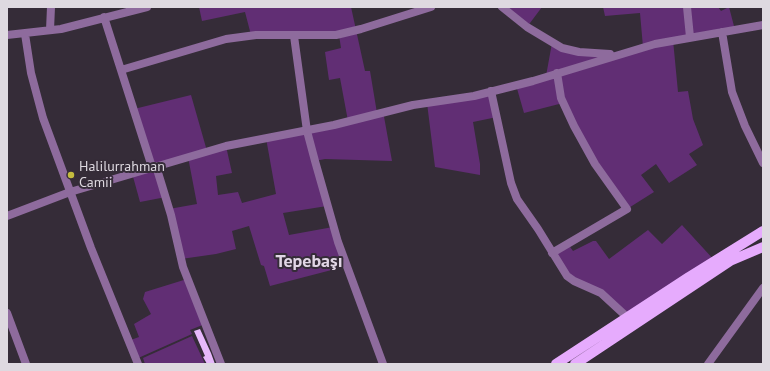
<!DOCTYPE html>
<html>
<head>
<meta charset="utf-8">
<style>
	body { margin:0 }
	#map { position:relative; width:770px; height:371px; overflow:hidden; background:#352c38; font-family:"PT Sans",sans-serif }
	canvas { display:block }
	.frame { position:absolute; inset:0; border:8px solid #ded9e0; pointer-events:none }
</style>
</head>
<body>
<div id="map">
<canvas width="770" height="371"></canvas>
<div class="frame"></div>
</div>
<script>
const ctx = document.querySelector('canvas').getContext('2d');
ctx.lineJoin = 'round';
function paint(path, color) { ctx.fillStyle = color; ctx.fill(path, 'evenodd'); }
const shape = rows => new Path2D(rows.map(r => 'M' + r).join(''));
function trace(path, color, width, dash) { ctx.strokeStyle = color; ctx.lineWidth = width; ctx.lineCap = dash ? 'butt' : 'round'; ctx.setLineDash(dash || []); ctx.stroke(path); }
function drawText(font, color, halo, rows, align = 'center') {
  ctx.font = font + ' "PT Sans",sans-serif'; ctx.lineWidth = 4; ctx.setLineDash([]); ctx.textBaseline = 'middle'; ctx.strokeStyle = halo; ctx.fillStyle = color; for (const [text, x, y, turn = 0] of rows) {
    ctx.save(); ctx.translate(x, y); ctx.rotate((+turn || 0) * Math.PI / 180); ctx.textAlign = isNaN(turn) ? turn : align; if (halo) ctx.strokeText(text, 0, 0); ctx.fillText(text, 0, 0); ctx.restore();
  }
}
paint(shape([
	[199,7,351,7,365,71,370,71,377,113,383,111,392,161,325,159,315,161,327,206,283,213,289,235,333,227,347,266,270,286,264,266,261,265,249,226,232,231,236,249,216,254,181,259,169,209,197,204,188,157,156,166,166,197,140,202,132,173,152,167,134,109,191,95,207,151,226,146,232,173,216,176,218,195,238,192,242,203,276,194,266,138,348,121,340,78,329,80,325,52,341,48,339,35,251,35,245,12,202,21],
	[503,7,542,7,527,27],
	[603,7,718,7,721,11,729,7,735,30,673,40,678,92,688,91,693,119,703,145,689,154,697,165,669,183,656,164,641,175,654,192,627,209,607,181,563,103,524,113,516,85,546,76,552,43,606,54,643,47,640,13,605,16],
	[491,91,497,117,473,122,480,164,480,175,435,167,427,103],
	[682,225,715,261,627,317,620,309,574,281,552,253,568,244,573,251,593,241,596,241,609,259,648,230,662,244],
	[187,279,205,324,190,330,192,334,136,359,128,341,139,337,134,324,151,314,143,299,145,292],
	[192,336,205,364,145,364,143,358]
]), '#612e74');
paint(shape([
	[200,329,211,353,215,364,207,364,203,357,205,356,194,331]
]), '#e7b9fb');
trace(shape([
	[502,7,527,27,562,48,579,52,610,54],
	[687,7,690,37],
	[104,17,152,167],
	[50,30,51,7],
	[722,32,732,92,745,126,763,163],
	[25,34,31,73,43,118,91,248,138,364],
	[7,35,61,29,147,7],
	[294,36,307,131,315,161,338,242,383,364],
	[121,70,226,39,256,35,336,35,361,29,431,7],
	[491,91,511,183,517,199,538,229,567,276,574,281,601,293,627,317],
	[156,166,171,215,183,267,221,364],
	[7,216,70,192,226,146,334,125,413,105,474,96,533,81,655,44,763,25],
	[552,253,627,209,595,164,574,126,561,98,557,73],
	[7,313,26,364],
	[708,364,763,288]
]), '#8e6b9d', 8);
trace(shape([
	[556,364,689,277,763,231],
	[575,364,730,261,763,247]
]), '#e6abfd', 10);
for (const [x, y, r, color] of [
	[71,175,4,"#c4bc3e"]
]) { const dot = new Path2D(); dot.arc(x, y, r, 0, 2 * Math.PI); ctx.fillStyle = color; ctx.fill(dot); trace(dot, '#352c38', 1.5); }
drawText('14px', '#ded9e0', '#352c38', [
	["Halilurrahman",79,167],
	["Camii",79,183]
], 'left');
drawText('bold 18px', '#e1d6e6', '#352c38', [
	["Tepebaşı",309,262]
]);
</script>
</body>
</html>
